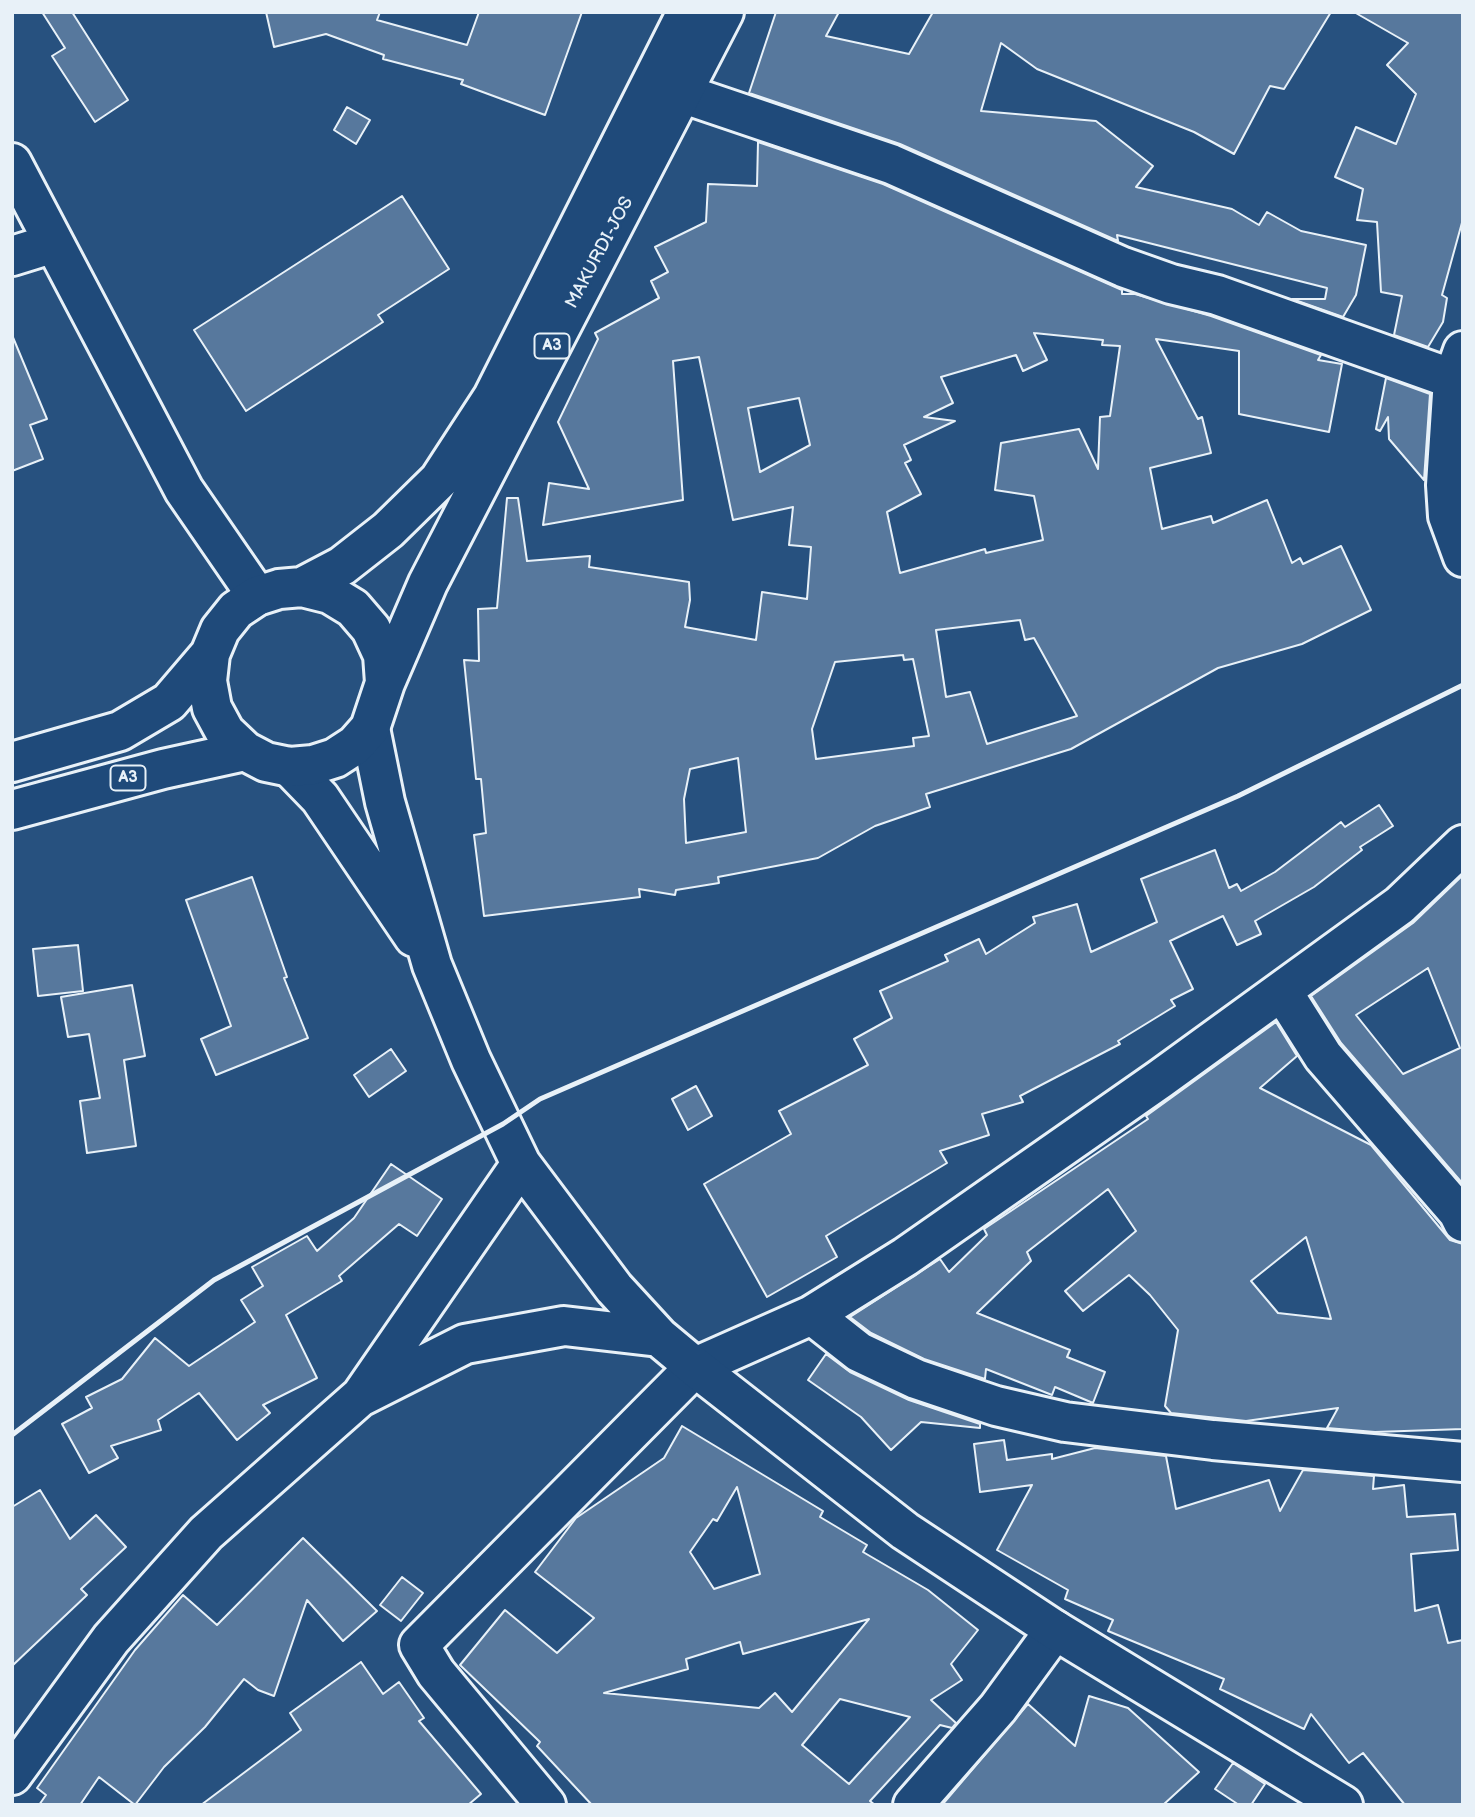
<!DOCTYPE html>
<html>
<head>
<meta charset="utf-8">
<style>
	body { margin:0 }
	#map { position:relative; width:1475px; height:1817px; overflow:hidden; background:#27517f; font-family:"Balsamiq Sans",sans-serif }
	canvas { display:block }
	.frame { position:absolute; inset:0; border:14px solid #e8f1f8; pointer-events:none }
</style>
</head>
<body>
<div id="map">
<canvas width="1475" height="1817"></canvas>
<div class="frame"></div>
</div>
<script>
const ctx = document.querySelector('canvas').getContext('2d');
ctx.lineJoin = 'round';
function paint(path, color) { ctx.fillStyle = color; ctx.fill(path, 'evenodd'); }
const shape = rows => new Path2D(rows.map(r => 'M' + r).join(''));
function trace(path, color, width, dash) { ctx.strokeStyle = color; ctx.lineWidth = width; ctx.lineCap = dash ? 'butt' : 'round'; ctx.setLineDash(dash || []); ctx.stroke(path); }
function drawText(font, color, halo, rows, align = 'center') {
  ctx.font = font + ' "Balsamiq Sans",sans-serif'; ctx.lineWidth = 5; ctx.setLineDash([]); ctx.textBaseline = 'middle'; ctx.strokeStyle = halo; ctx.fillStyle = color; for (const [text, x, y, turn = 0] of rows) {
    ctx.save(); ctx.translate(x, y); ctx.rotate((+turn || 0) * Math.PI / 180); ctx.textAlign = isNaN(turn) ? turn : align; if (halo) ctx.strokeText(text, 0, 0); ctx.fillText(text, 0, 0); ctx.restore();
  }
}
const building = shape([
	[42,12,72,12,128,100,95,122,52,56,65,48,42,12],
	[266,12,380,12,377,20,467,45,479,12,582,12,545,115,461,84,463,80,383,59,384,55,326,34,274,47,266,12],
	[776,12,839,12,826,36,909,54,933,12,1331,12,1284,89,1270,86,1234,154,1194,132,1037,69,1001,43,981,111,1096,121,1153,166,1136,187,1232,209,1259,225,1267,212,1301,231,1366,245,1356,295,1343,317,1292,299,1325,299,1327,288,1117,235,1118,241,900,144,749,93,776,12],
	[1354,12,1463,12,1463,219,1442,295,1447,298,1443,322,1428,347,1394,335,1402,296,1381,292,1377,222,1357,220,1363,189,1335,177,1356,127,1396,144,1416,94,1387,65,1408,43,1354,12],
	[347,107,370,120,356,144,334,130,347,107],
	[758,142,883,184,1122,290,1122,294,1135,294,1211,316,1321,355,1318,360,1342,364,1329,432,1239,414,1239,351,1156,339,1198,419,1202,417,1211,453,1150,468,1162,529,1211,516,1213,523,1267,500,1292,563,1300,558,1303,564,1341,546,1371,610,1302,644,1218,668,1071,749,926,794,930,807,875,826,818,858,718,877,719,883,676,890,675,895,639,889,640,897,484,916,474,835,486,833,481,779,476,779,464,660,479,661,478,609,497,608,507,498,518,498,527,561,590,556,589,567,689,582,690,600,685,627,756,640,762,592,807,599,811,547,789,545,793,507,733,520,699,357,673,361,683,500,543,525,549,483,589,489,558,422,598,339,595,333,659,298,651,281,668,272,655,247,706,222,708,184,757,186,758,142],
	[1034,333,1103,340,1102,345,1120,346,1110,416,1100,417,1098,469,1079,429,1001,443,995,490,1034,496,1043,540,986,553,985,549,900,573,887,512,921,494,905,463,911,460,904,445,955,421,924,417,953,403,941,377,1016,355,1023,371,1047,360,1034,333],
	[799,398,810,445,760,472,748,408,799,398],
	[1020,620,1025,640,1034,638,1077,716,987,744,970,692,946,697,936,630,1020,620],
	[903,655,904,660,913,659,929,736,913,738,914,746,816,759,812,729,835,662,903,655],
	[738,758,746,832,686,843,684,799,690,769,738,758],
	[402,196,449,269,378,315,383,322,246,411,194,330,402,196],
	[12,335,47,419,30,425,43,459,12,471,12,335],
	[1386,378,1430,394,1424,480,1389,439,1388,417,1380,431,1376,429,1386,378],
	[1379,805,1393,826,1360,847,1362,850,1314,887,1255,921,1261,934,1237,945,1223,916,1170,941,1193,989,1171,1000,1175,1006,1118,1041,1120,1044,1020,1096,1023,1102,982,1114,989,1135,940,1151,947,1163,826,1236,837,1257,767,1297,704,1184,791,1134,779,1111,868,1065,854,1039,892,1018,880,991,948,961,945,955,979,939,986,954,1035,923,1033,917,1077,904,1091,952,1157,922,1141,879,1215,850,1229,888,1237,884,1241,891,1275,872,1341,822,1345,827,1379,805],
	[1463,875,1463,1184,1341,1043,1311,996,1413,923,1463,875],
	[1428,968,1460,1048,1403,1074,1356,1015,1428,968],
	[252,877,287,977,284,978,308,1038,216,1075,201,1039,231,1026,186,900,252,877],
	[78,945,83,991,38,996,33,949,78,945],
	[132,985,145,1056,124,1060,136,1146,87,1153,80,1101,100,1098,89,1034,68,1037,61,997,132,985],
	[1276,1022,1297,1056,1260,1088,1371,1145,1450,1240,1463,1244,1463,1429,1375,1432,1327,1428,1338,1408,1246,1421,1171,1413,1165,1406,1178,1330,1150,1295,1129,1275,1083,1311,1065,1291,1136,1231,1108,1189,1027,1252,1031,1261,977,1313,1070,1350,1067,1357,1105,1372,1093,1403,1055,1387,1052,1395,986,1369,985,1379,924,1359,871,1333,850,1317,940,1259,949,1272,987,1235,984,1229,1148,1119,1146,1116,1276,1022],
	[1306,1237,1329,1312,1331,1319,1278,1313,1251,1281,1306,1237],
	[391,1049,406,1071,369,1097,354,1075,391,1049],
	[696,1086,712,1116,688,1130,672,1099,696,1086],
	[391,1164,442,1199,417,1236,399,1224,339,1276,342,1281,286,1315,317,1378,263,1405,270,1413,237,1440,199,1393,158,1420,161,1430,111,1446,118,1458,89,1473,62,1424,92,1408,86,1397,122,1379,155,1338,189,1366,255,1322,241,1300,263,1286,252,1267,307,1236,317,1251,354,1218,391,1164],
	[826,1354,850,1372,909,1400,980,1424,980,1428,921,1422,891,1450,861,1417,808,1380,826,1354],
	[682,1426,823,1511,820,1517,867,1545,863,1552,928,1590,978,1630,951,1664,962,1680,931,1700,956,1723,952,1728,940,1725,870,1801,875,1805,592,1805,537,1746,540,1742,460,1665,505,1610,557,1653,594,1618,535,1572,576,1518,664,1458,682,1426],
	[737,1487,760,1574,714,1589,690,1552,713,1519,717,1521,737,1487],
	[869,1619,792,1712,775,1693,759,1708,604,1693,688,1669,686,1659,740,1642,743,1654,869,1619],
	[840,1699,910,1717,849,1784,802,1745,840,1699],
	[1004,1440,1007,1460,1052,1454,1052,1459,1095,1448,1166,1456,1176,1509,1269,1480,1280,1511,1303,1470,1374,1476,1373,1489,1404,1485,1407,1517,1455,1514,1458,1550,1411,1554,1415,1611,1438,1605,1448,1643,1463,1640,1463,1805,1405,1805,1363,1753,1349,1763,1311,1714,1304,1729,1220,1689,1224,1679,1108,1631,1113,1620,1065,1599,1068,1590,997,1550,1032,1485,980,1492,974,1444,1004,1440],
	[40,1490,70,1539,96,1515,126,1547,81,1589,87,1595,12,1666,12,1507,40,1490],
	[303,1538,377,1611,343,1641,307,1600,274,1696,258,1690,244,1679,205,1727,164,1767,135,1805,99,1777,80,1805,39,1805,46,1795,37,1788,135,1650,183,1595,217,1625,303,1538],
	[402,1577,423,1593,401,1621,380,1605,402,1577],
	[361,1662,383,1694,399,1682,424,1718,419,1721,481,1794,468,1805,201,1805,301,1730,290,1713,361,1662],
	[1089,1696,1128,1708,1199,1772,1163,1805,942,1805,1028,1704,1075,1746,1089,1696],
	[1233,1763,1265,1784,1251,1805,1239,1805,1215,1789,1233,1763]
]);
paint(building, '#57789d');
trace(building, '#e8f1f8', 2);
const minor = shape([
	[684,94,891,164,1123,267,1171,284,1217,295,1453,379],
	[12,163,184,490,257,596],
	[12,256,54,243],
	[1463,351,1453,379,1446,485,1448,516,1463,557],
	[1282,991,1323,1056,1458,1212,1463,1222],
	[812,1315,859,1352,916,1379,996,1406,1065,1422,1213,1440,1463,1462],
	[546,1805,436,1673,419,1645,695,1367,812,1315,905,1257,1160,1079,1400,905,1463,845],
	[913,1805,998,1708,1055,1630]
]);
const major = shape([
	[370,728,385,802,432,965,471,1060,521,1164,614,1288,659,1337,695,1367,905,1531,1055,1630,1343,1805],
	[290,767,320,798,414,937],
	[362,1396,465,1344,564,1326,659,1337],
	[12,1775,111,1639,206,1533,361,1396,521,1164]
]);
const highway = shape([
	[302,587,342,566,388,530,439,480,493,397,687,12],
	[385,683,428,583,724,12],
	[12,762,120,731,169,702,210,654,220,630,236,610,257,596,279,589,302,587,330,594,353,608,371,629,383,655,385,683,370,728,355,745,335,758,313,765,290,767,266,762,245,751,225,732,212,708,207,681,210,654],
	[12,810,163,769,245,751]
]);
trace(minor, '#e8f1f8', 44);
trace(major, '#e8f1f8', 44);
trace(highway, '#e8f1f8', 44);
trace(minor, '#1f4a7a', 38);
trace(major, '#1f4a7a', 38);
trace(highway, '#1f4a7a', 38);
trace(shape([
	[12,1435,214,1280,503,1124,540,1099,1238,796,1463,685]
]), '#e8f1f8', 5);
for (const [x, y, w] of [
	[552,346,35],
	[128,778,35]
]) { const box = new Path2D(); box.roundRect(x - w / 2, y - 12.5, w, 25, 5); ctx.fillStyle = '#1f4a7a'; ctx.fill(box); trace(box, '#e8f1f8', 2); }
drawText('bold 16px', '#e8f1f8', null, [
	["A3",552,346],
	["A3",128,778]
]);
drawText('18px', '#e8f1f8', '#1f4a7a', [
	["MAKURDI-JOS",600,253,-62]
]);
</script>
</body>
</html>
